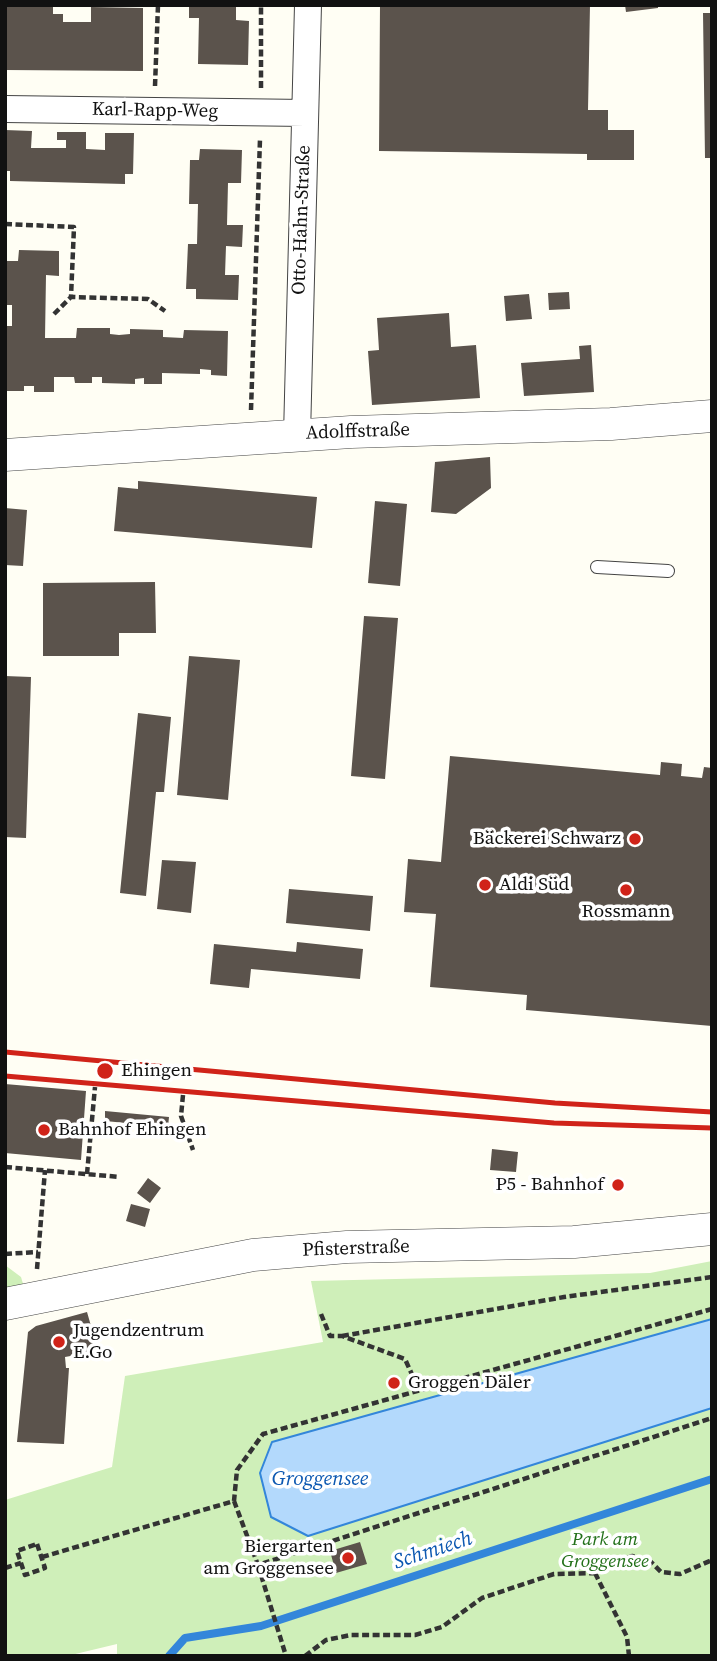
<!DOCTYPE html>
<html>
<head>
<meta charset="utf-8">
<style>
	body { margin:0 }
	#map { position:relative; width:717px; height:1661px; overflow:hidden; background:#fffef4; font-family:"Source Serif 4",serif }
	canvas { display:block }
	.frame { position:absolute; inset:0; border:7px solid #111; pointer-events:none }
</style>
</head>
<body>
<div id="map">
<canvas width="717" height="1661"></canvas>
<div class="frame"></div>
</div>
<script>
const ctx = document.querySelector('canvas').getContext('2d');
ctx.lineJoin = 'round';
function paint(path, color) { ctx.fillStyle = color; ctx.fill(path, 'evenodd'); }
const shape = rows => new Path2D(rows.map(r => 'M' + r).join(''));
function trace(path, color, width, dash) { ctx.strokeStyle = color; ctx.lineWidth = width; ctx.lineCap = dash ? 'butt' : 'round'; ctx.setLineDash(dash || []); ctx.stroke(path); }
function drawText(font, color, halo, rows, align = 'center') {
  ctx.font = font + ' "Source Serif 4",serif'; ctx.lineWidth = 7; ctx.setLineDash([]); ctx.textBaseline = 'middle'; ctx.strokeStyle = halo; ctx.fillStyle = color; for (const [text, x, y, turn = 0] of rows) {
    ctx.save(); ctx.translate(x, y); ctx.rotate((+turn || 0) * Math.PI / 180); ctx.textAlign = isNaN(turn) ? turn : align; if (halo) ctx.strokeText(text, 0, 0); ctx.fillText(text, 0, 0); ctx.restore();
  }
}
paint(shape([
	[712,1261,712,1319,272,1442,308,1536,712,1408,712,1656,117,1656,117,1644,67,1656,5,1656,5,1500,112,1467,125,1376,323,1342,311,1281,650,1273],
	[5,1265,21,1277,24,1287,5,1290]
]), '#cfefb9');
const water = shape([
	[712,1319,712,1408,308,1536,271,1517,260,1473,272,1442,712,1319]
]);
paint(water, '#b3d9fc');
trace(water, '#3386da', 2);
trace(shape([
	[169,1656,185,1638,261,1626,712,1479]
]), '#3386da', 8);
paint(shape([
	[5,5,53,5,53,14,63,14,63,22,91,22,91,7,143,8,143,71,5,70],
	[189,5,236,5,236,20,249,21,248,65,198,64,199,18,189,18],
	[380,5,590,5,588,110,608,110,608,130,634,130,634,160,587,160,587,154,379,151],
	[625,5,658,5,658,8,626,12],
	[703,13,712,13,712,158,705,158],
	[5,130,32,131,31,148,66,148,66,140,57,140,57,132,86,132,86,149,105,150,105,133,134,133,133,174,125,174,125,184,10,181,10,171,5,171],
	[200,149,242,150,241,183,228,183,227,225,243,225,242,247,226,246,225,275,239,275,238,300,196,299,196,289,186,289,188,244,197,244,198,204,189,204,190,160,199,160],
	[19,250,59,251,59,276,46,275,45,338,76,338,77,328,110,328,110,334,119,335,130,334,130,329,163,330,163,337,183,338,184,330,228,331,227,376,211,375,211,370,200,369,200,374,162,373,162,384,144,384,144,378,135,379,135,384,102,383,102,377,92,377,92,383,75,383,74,377,54,377,54,392,34,392,34,386,24,386,24,391,5,391,6,326,12,326,12,305,7,305,7,261,18,261],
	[569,292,570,309,549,310,548,293],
	[529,294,532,319,506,321,504,296],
	[449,313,451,347,476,345,480,398,372,405,368,351,379,350,377,318],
	[591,345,594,392,524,396,521,363,580,359,579,346],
	[490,457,491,488,456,514,431,512,435,462],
	[138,481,317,497,312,548,114,531,118,487,138,489],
	[375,501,407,504,400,586,368,583],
	[5,508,27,510,23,566,5,565],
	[155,582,156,633,119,633,119,656,43,656,43,583],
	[364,616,398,618,385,779,351,776],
	[189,656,240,660,228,800,177,795],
	[5,676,31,677,26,838,5,837],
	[138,713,171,717,164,792,156,792,146,896,120,893],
	[450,756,660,775,661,762,682,764,681,776,702,778,704,767,712,768,712,1026,526,1010,527,995,430,987,436,914,404,912,408,859,441,862],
	[162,860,196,862,191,913,157,909],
	[289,889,373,896,370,931,286,923],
	[297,942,363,949,360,979,251,969,249,988,210,984,214,944,296,952],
	[5,1084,86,1091,81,1160,5,1153],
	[105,1111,169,1117,168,1127,105,1121],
	[492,1149,518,1152,516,1172,490,1170],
	[148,1178,161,1188,150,1203,137,1193],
	[131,1204,150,1209,145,1227,126,1221],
	[87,1312,99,1354,78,1360,76,1355,65,1357,66,1368,69,1368,64,1444,17,1442,28,1332,36,1326],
	[360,1542,367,1564,336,1573,330,1551]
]), '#5b534c');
const service = shape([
	[597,567,668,571]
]);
const minor = shape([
	[5,109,305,113],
	[297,435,308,5]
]);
const tertiary = shape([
	[5,455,351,432,611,424,712,416],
	[5,1304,253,1255,347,1247,574,1242,712,1229]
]);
trace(service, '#444', 14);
trace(minor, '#444', 28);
trace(tertiary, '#444', 33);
trace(shape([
	[155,86,158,5],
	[261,88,261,5],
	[5,224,74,227,71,297,148,299,165,311],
	[54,314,71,297],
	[251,410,260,139],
	[183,1095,181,1116,193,1150],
	[5,1167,120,1177],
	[87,1174,95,1087],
	[5,1254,38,1252],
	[37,1269,45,1170],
	[321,1314,330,1336,342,1336,405,1359,419,1390],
	[342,1336,564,1297,712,1277],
	[234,1501,258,1565,712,1418],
	[37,1544,45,1568,25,1575,17,1551,37,1544],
	[42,1557,234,1501,237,1470,263,1434,712,1309],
	[258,1565,286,1656],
	[5,1568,21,1563],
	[595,1573,627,1637,629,1656],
	[305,1656,326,1640,351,1635,415,1635,442,1627,482,1598,554,1574,595,1573,632,1556,649,1560,661,1572,680,1574,712,1560]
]), '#333', 4.5, [7, 3.5]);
trace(service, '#fff', 12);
trace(minor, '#fff', 26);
trace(tertiary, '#fff', 32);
trace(shape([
	[5,1052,555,1103,712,1112],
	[5,1076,554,1123,712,1128]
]), '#d02319', 5);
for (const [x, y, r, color] of [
	[635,839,7,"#d02319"],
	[485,885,7,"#d02319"],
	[626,890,7,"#d02319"],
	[105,1071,9,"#d02319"],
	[44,1130,7,"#d02319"],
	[618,1185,7,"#d02319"],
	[59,1342,7,"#d02319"],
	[394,1383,7,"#d02319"],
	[348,1558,7,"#d02319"]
]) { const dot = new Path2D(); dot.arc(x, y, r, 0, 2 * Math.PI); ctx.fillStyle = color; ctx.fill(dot); trace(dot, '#fff', 2.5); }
drawText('19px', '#111', '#fff', [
	["Karl-Rapp-Weg",155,111,1],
	["Otto-Hahn-Straße",302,220,-88],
	["Adolffstraße",358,432,-2],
	["Pfisterstraße",356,1249,-2]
]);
drawText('19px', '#111', '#fff', [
	["Bäckerei Schwarz",621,839,"right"],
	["Aldi Süd",499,885],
	["Rossmann",626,912,"center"],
	["Ehingen",121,1071],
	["Bahnhof Ehingen",58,1130],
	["P5 - Bahnhof",604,1185,"right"],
	["Jugendzentrum",73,1331],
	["E.Go",73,1353],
	["Groggen Däler",408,1383],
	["Biergarten",334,1547,"right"],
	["am Groggensee",334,1569,"right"]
], 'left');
drawText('italic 19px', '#227019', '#fff', [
	["Park am",605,1540],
	["Groggensee",605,1562]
]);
drawText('italic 21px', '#0c58b1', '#fff', [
	["Groggensee",320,1480],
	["Schmiech",433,1551,-18]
]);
</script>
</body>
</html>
